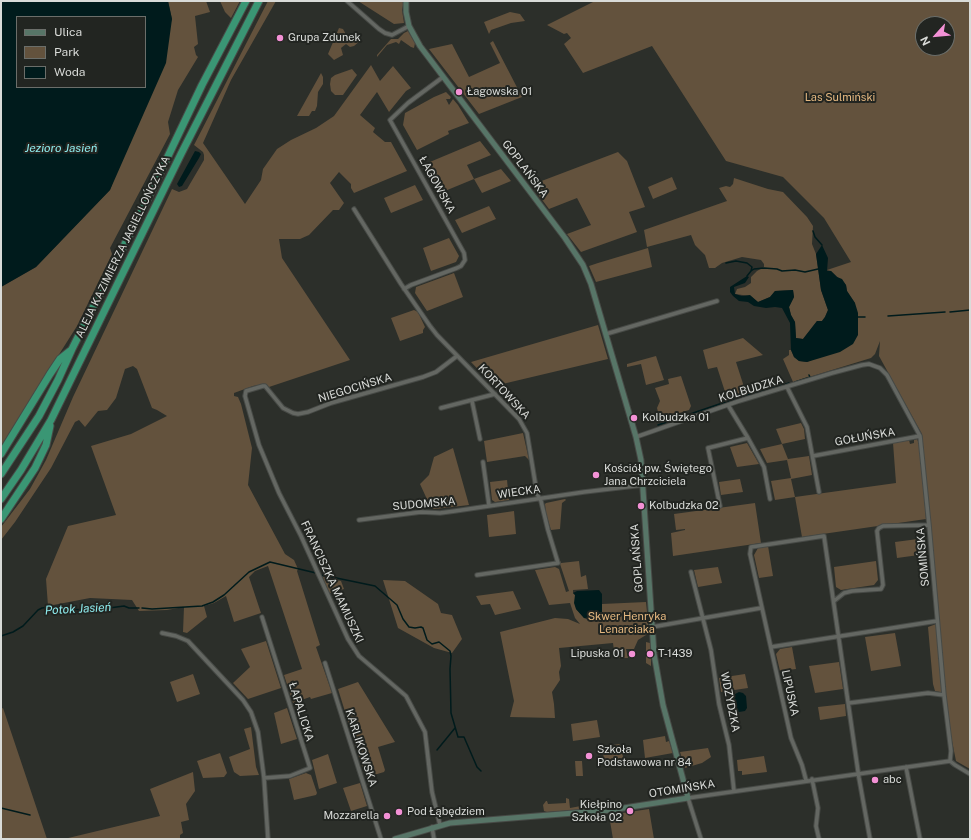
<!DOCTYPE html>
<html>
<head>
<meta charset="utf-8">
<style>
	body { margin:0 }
	#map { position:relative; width:971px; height:840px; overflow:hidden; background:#2c2f2a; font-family:"Public Sans",sans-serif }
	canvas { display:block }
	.frame { position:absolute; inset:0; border:2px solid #d9dbd8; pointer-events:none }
	.legend { position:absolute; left:16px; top:16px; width:130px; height:72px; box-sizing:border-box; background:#222521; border:1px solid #6b6e6a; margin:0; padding:5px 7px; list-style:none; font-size:12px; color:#d9dbd8 }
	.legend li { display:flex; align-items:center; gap:8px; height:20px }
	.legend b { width:20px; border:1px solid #6b6e6a }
	.north { position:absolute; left:915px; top:16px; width:40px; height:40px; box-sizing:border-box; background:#222521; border:1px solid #6b6e6a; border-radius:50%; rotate:243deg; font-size:11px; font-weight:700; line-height:16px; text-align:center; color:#d9dbd8 }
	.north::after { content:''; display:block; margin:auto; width:14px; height:18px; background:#f391d5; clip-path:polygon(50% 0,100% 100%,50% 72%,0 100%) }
</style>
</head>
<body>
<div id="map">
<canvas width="971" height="840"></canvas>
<div class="frame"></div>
<ul class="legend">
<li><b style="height:5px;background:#577567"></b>Ulica</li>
<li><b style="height:11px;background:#63523d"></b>Park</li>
<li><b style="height:11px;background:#001b1c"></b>Woda</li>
</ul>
<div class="north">N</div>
</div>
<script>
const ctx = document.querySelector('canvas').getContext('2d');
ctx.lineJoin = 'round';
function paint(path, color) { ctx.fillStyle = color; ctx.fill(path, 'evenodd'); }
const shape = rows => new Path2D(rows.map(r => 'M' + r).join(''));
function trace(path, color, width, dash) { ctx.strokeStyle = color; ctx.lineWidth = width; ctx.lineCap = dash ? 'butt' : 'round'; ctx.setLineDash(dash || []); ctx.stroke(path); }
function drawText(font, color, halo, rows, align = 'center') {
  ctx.font = font + ' "Public Sans",sans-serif'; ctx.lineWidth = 4; ctx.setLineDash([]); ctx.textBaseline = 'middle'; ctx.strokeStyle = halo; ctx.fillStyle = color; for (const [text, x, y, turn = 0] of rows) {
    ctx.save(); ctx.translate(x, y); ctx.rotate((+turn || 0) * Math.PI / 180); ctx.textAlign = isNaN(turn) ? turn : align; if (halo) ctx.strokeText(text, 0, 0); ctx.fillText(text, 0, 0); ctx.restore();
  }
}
paint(shape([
	[168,1,206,1,210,12,195,16,198,44,194,47,196,55,198,57,178,90,168,122,170,134,110,248,112,254,77,326,1,446,1,287,36,267,110,190,172,19],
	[220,1,240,1,231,18,225,12],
	[268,1,276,1,231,80,203,143,245,204,261,180,263,169,277,149,291,140,316,128,334,116,371,65,380,81,393,66,411,88,406,91,389,112,377,92,360,115,375,128,373,132,385,142,391,142,407,171,354,193,351,188,351,184,339,172,330,183,344,203,339,210,333,210,309,235,300,239,279,239,282,258,350,360,269,387,265,384,253,386,234,393,234,396,238,397,241,404,252,448,248,485,285,554,294,560,298,569,297,571,320,645,316,647,332,693,311,699,310,697,293,703,284,675,302,669,268,566,255,571,249,577,261,613,234,622,226,596,214,603,204,606,207,617,187,633,183,632,184,607,167,610,139,611,132,600,90,598,48,606,46,579,68,526,116,515,91,446,131,434,167,416,157,410,152,408,137,369,133,366,125,369,116,398,107,410,98,411,85,427,79,420,75,422,51,468,15,522,1,540,1,527,30,489,46,460,73,397,172,189,179,192,187,189,204,160,204,155,203,152,194,145],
	[358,1,404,1,402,10,404,23,394,24],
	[595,1,970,1,970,769,956,761,950,731,946,696,940,692,935,691,933,684,928,627,939,623,922,434,879,356,880,341,875,354,871,358,793,382,783,359,789,355,789,350,791,350,794,357,799,361,807,362,816,358,855,303,847,291,846,285,831,271,827,270,851,262,824,218,783,177,726,161,652,46,583,73,564,44,571,38,567,33,564,34,547,25],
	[923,24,947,24,947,48,923,48],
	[510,12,520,14,525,21,511,23,491,30,489,34,484,22],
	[339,28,343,29,348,38,356,37,360,41,354,46,350,47,346,44,341,48,343,55,334,60,328,54],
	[408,31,415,43,414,48,411,47,401,40,399,44,396,42,387,45,377,57,377,55,391,39,398,39,404,33],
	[493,41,522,97,479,114,429,49,452,44,469,77,500,63,490,43],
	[352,69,357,75,343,95,335,95,331,91,330,84,331,78,335,75],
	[321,73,323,77,323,84,318,92,317,106,315,111,312,111,309,116,297,116],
	[446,92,451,97,450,99,446,99,449,105,453,99,458,105,469,123,448,131,449,134,417,150,403,125,405,113,434,97],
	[480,141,491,155,467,165,474,179,501,169,511,181,482,193,474,179,440,193,425,164],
	[618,152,627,161,645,207,629,212,637,232,581,252,567,234,591,225,577,198,549,209,531,185],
	[672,177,677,189,653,199,648,187],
	[734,178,768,189,783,192,807,217,813,226,812,244,816,254,821,290,828,310,825,317,822,321,817,321,803,339,796,338,795,322,791,315,789,307,794,297,793,290,775,291,770,297,758,302,750,296,735,294,737,289,745,287,751,283,751,277,757,271,764,267,764,264,761,260,742,257,722,263,715,268,709,268,705,255,695,245,691,235,647,247,644,230,727,201,719,188,726,186,730,187,733,184],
	[415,185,423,200,391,213,384,198],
	[489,206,496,219,462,233,455,220],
	[449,238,459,256,456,262,431,271,423,248],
	[648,248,652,267,596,282,589,266,598,263],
	[454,273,463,297,427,311,415,293,416,287],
	[414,310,418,312,425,327,423,330,423,333,400,341,391,318],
	[598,325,608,359,494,386,471,362],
	[743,338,763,355,736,362,746,393,727,398,717,367,708,369,703,350],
	[656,356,664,380,646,385,641,364,627,367,627,364],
	[681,376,691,406,689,410,660,419,657,408,660,401,655,388,669,384,668,379],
	[801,423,804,429,805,439,782,444,788,459,809,456,812,475,791,479,795,497,896,483,893,443,909,440,910,444,914,443,914,440,917,439,920,446,926,519,802,537,795,497,775,500,771,481,791,478,787,460,767,463,760,449,782,444,776,429],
	[523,433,529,460,525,456,487,462,484,441],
	[747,443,759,464,737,467,730,447],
	[453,448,469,505,435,509,431,508,420,484,429,475,434,457],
	[740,479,743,492,721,495,719,482],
	[507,480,509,500,495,502,492,500,490,482],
	[565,499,566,500,562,503,560,529,551,530,546,514,545,504,546,503],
	[755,503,761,543,673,556,671,533,685,530,685,529,676,530,674,514],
	[514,511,516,534,489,537,487,515],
	[918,539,919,555,897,558,895,542],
	[768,546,773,576,759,578,754,555,758,548],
	[559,558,561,563,579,561,581,577,586,575,588,589,573,590,573,593,575,595,576,609,584,618,589,619,606,618,602,612,602,604,646,602,649,632,646,635,638,640,634,649,626,649,628,658,615,658,613,643,559,648,561,666,559,672,560,680,552,692,554,704,555,718,510,717,514,701,500,632,555,618,568,619,580,624,575,618,570,603,549,605,535,570,555,567,559,569,566,592,569,591,560,564],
	[876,561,878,580,874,585,841,590,836,587,834,567],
	[718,567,722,583,698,587,694,570],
	[323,577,341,581,344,589,330,593,328,592],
	[383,580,405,581,438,604,441,613,452,615,462,639,452,653,434,648,398,628],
	[513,591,521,609,495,615,490,604,481,605,476,596],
	[895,633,901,666,871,671,865,637],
	[266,641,281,688,248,699,233,683,250,667,241,649],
	[646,642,650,643,651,654,649,655,651,655,651,666,646,663],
	[792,647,796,669,780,671,776,654,780,649],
	[839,662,843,689,815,693,809,666],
	[193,674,200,694,177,702,170,682],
	[745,674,748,688,721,692,719,678],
	[358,682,395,742,378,747,385,770,384,772,367,777,365,776,338,689],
	[845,704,846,716,820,720,818,707],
	[3,708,47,839,1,839,1,709],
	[287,708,297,739,281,744,274,713],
	[597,720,600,737,573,741,571,724],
	[251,727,256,767,259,775,240,776,234,772,229,757,250,749,244,729],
	[665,736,666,742,669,741,673,753,645,758,643,740],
	[619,744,621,746,624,762,605,765,602,747],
	[708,748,711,757,702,763,685,768,680,752],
	[220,753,227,773,224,777,203,778,197,761],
	[328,754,337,783,319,789,312,760],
	[764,756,767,772,742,775,742,771,738,771,737,760],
	[575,761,582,761,583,776,576,776],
	[193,772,195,791,186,804,189,820,181,822,183,833,180,835,180,839,64,839,160,816,150,789],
	[306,773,311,775,317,793,316,795,294,800,289,779],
	[360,783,367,806,351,811,343,788],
	[566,798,569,799,570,808,608,801,609,804,622,805,601,808,547,812,544,811,543,805,546,801,547,801,548,804,566,803],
	[649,809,654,839,613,839,609,815]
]), '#63523d');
paint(shape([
	[3,1,168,1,172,19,166,63,110,190,36,267,1,287,1,3],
	[17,17,145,17,145,87,17,87],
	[195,151,199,152,201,154,199,158,182,186,179,187,177,184],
	[822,245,828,258,827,271,831,271,837,277,842,279,846,285,847,291,855,303,858,313,858,335,853,344,840,352,807,362,799,361,794,357,791,350,790,323,782,308,775,307,766,308,754,306,748,302,739,301,733,296,730,292,730,287,747,276,749,277,745,283,734,287,735,294,742,296,750,295,758,302,770,297,775,291,793,290,794,297,789,307,791,315,795,322,796,338,803,339,817,321,822,321,825,317,828,310,821,290,816,254],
	[599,590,602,594,602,612,606,618,589,619,584,618,576,609,574,603,575,595,573,593,577,591],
	[739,692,743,693,746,696,747,708,745,711,739,712,733,709,731,698,733,695]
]), '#001b1c');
trace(shape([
	[813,231,815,237,822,245],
	[726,263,736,261,747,263,752,267,751,271,747,276],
	[751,271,754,269,764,268,777,269,782,271,795,270,805,272,818,269],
	[950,312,970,310],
	[888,316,945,312],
	[858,317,865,317],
	[795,382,810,377,809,375],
	[773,388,789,383],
	[755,393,769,389],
	[738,398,751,394],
	[658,425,734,399],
	[322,575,375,586,397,605,403,619,409,627,415,628,421,627,423,628,427,640,432,644,439,642,450,651,451,656,450,669,451,713,458,737,464,737,477,767,481,771],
	[142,608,152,609,202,606,213,602,224,595,249,572,270,562,316,573],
	[1,636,13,632,23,626,38,610,42,608,50,607,83,610,101,606,109,608,124,606,129,608,139,608],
	[437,750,455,728],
	[1,808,30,815]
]), '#001b1c', 1.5);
const street = shape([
	[347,1,379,29,385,33,392,35,409,26],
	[354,209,401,284,430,326,437,335,519,419,527,433,537,494,541,501,548,530,558,563,477,575],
	[404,289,411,285,457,268,461,266,465,260,464,253,390,120,408,103,443,77],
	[606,334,717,301],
	[787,387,807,427,819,492],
	[472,401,480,439],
	[441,408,495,394],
	[636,437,739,401,832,373,862,365,869,364,880,368,887,375,920,436,929,525,944,695,951,751,950,761],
	[748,438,764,467,770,499],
	[813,456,920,436],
	[483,462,489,505],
	[720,506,708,448,748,438,728,405],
	[359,520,421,512,440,513,455,511,584,492,643,485],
	[691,572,711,650,719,704,729,745,734,791],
	[834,601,844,593,852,591,881,589,883,585,877,531,879,528,883,526,929,525],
	[262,617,310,768,290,776,264,778],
	[652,627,761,608],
	[162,633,176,636,188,641,243,700,251,712,258,732,264,778,268,839],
	[771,647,937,621],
	[325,663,381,839],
	[849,703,928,693,944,695],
	[950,761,955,765,970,774],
	[906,767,920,839],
	[812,779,818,808,816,826,819,839],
	[806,780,802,765,791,738,750,554,751,547,824,536,859,778,870,839],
	[440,825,432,792,425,732,406,696,359,656,348,639,301,536,279,493,259,445,245,396,246,391,263,386,265,386,283,408,293,413,298,414,308,412,331,403,423,377,436,372,457,356],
	[432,827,434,839],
	[701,839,688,798,950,761]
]);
const secondary = shape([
	[395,839,450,823,611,810,688,798,663,705,654,654,641,460,636,437,591,284,583,265,565,238,420,46,409,26,406,12,406,1]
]);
const highway = shape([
	[1,454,50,374,60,359,70,351],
	[1,474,39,416,58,380,72,349,149,196,202,85,246,1],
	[1,499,21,470,51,420,181,154,259,1],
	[1,519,35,468,46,445,50,426]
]);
trace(street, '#474a46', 5.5);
trace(secondary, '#474a46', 7);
trace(highway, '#474a46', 9);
trace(street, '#646762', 3.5);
trace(secondary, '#577567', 5);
trace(highway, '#3a9674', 7);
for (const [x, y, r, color] of [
	[280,38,4,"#f391d5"],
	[459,92,4,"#f391d5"],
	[634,418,4,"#f391d5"],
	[596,475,4,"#f391d5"],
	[641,506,4,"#f391d5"],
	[632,654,4,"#f391d5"],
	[650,654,4,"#f391d5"],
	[589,756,4,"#f391d5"],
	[875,780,4,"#f391d5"],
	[630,811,4,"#f391d5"],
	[399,812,4,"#f391d5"],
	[387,816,4,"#f391d5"]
]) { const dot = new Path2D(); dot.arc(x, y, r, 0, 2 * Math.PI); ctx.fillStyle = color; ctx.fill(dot); trace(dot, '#222521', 1.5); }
drawText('11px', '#d9dbd8', '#222521', [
	["Grupa Zdunek",288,38],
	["Łagowska 01",467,92],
	["Kolbudzka 01",642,418],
	["Kościół pw. Świętego",604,469],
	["Jana Chrzciciela",604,482],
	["Kolbudzka 02",649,506],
	["Lipuska 01",624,654,"right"],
	["T-1439",658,654],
	["Szkoła",597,750],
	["Podstawowa nr 84",597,763],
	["abc",883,780],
	["Kiełpino",622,805,"right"],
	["Szkoła 02",622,818,"right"],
	["Pod Łąbędziem",407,812],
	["Mozzarella",379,816,"right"]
], 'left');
drawText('11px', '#e5b880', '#222521', [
	["Las Sulmiński",840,98],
	["Skwer Henryka",627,617],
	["Lenarciaka",627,630]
]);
drawText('11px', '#d9dbd8', '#222521', [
	["GOPLAŃSKA",525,169,53],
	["ŁAGOWSKA",437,185,61],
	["ALEJA KAZIMIERZA JAGIELLOŃCZYKA",123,247,-64],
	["NIEGOCIŃSKA",355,388,-17],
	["KOLBUDZKA",751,389,-17],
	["KORTOWSKA",504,392,47],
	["GOŁUŃSKA",865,437,-10],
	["WIECKA",519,492,-8],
	["SUDOMSKA",424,504,-5],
	["SOMIŃSKA",923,557,-95],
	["GOPLAŃSKA",637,558,-94],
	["FRANCISZKA MAMUSZKI",332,582,65],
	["LIPUSKA",790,693,78],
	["WDZYDZKA",730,702,79],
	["ŁAPALICKA",301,712,73],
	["KARLIKOWSKA",361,748,72],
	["OTOMIŃSKA",682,789,-9]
]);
drawText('italic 12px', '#8eebed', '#222521', [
	["Jezioro Jasień",61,148],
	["Potok Jasień",78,609,-3]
]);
</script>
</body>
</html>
